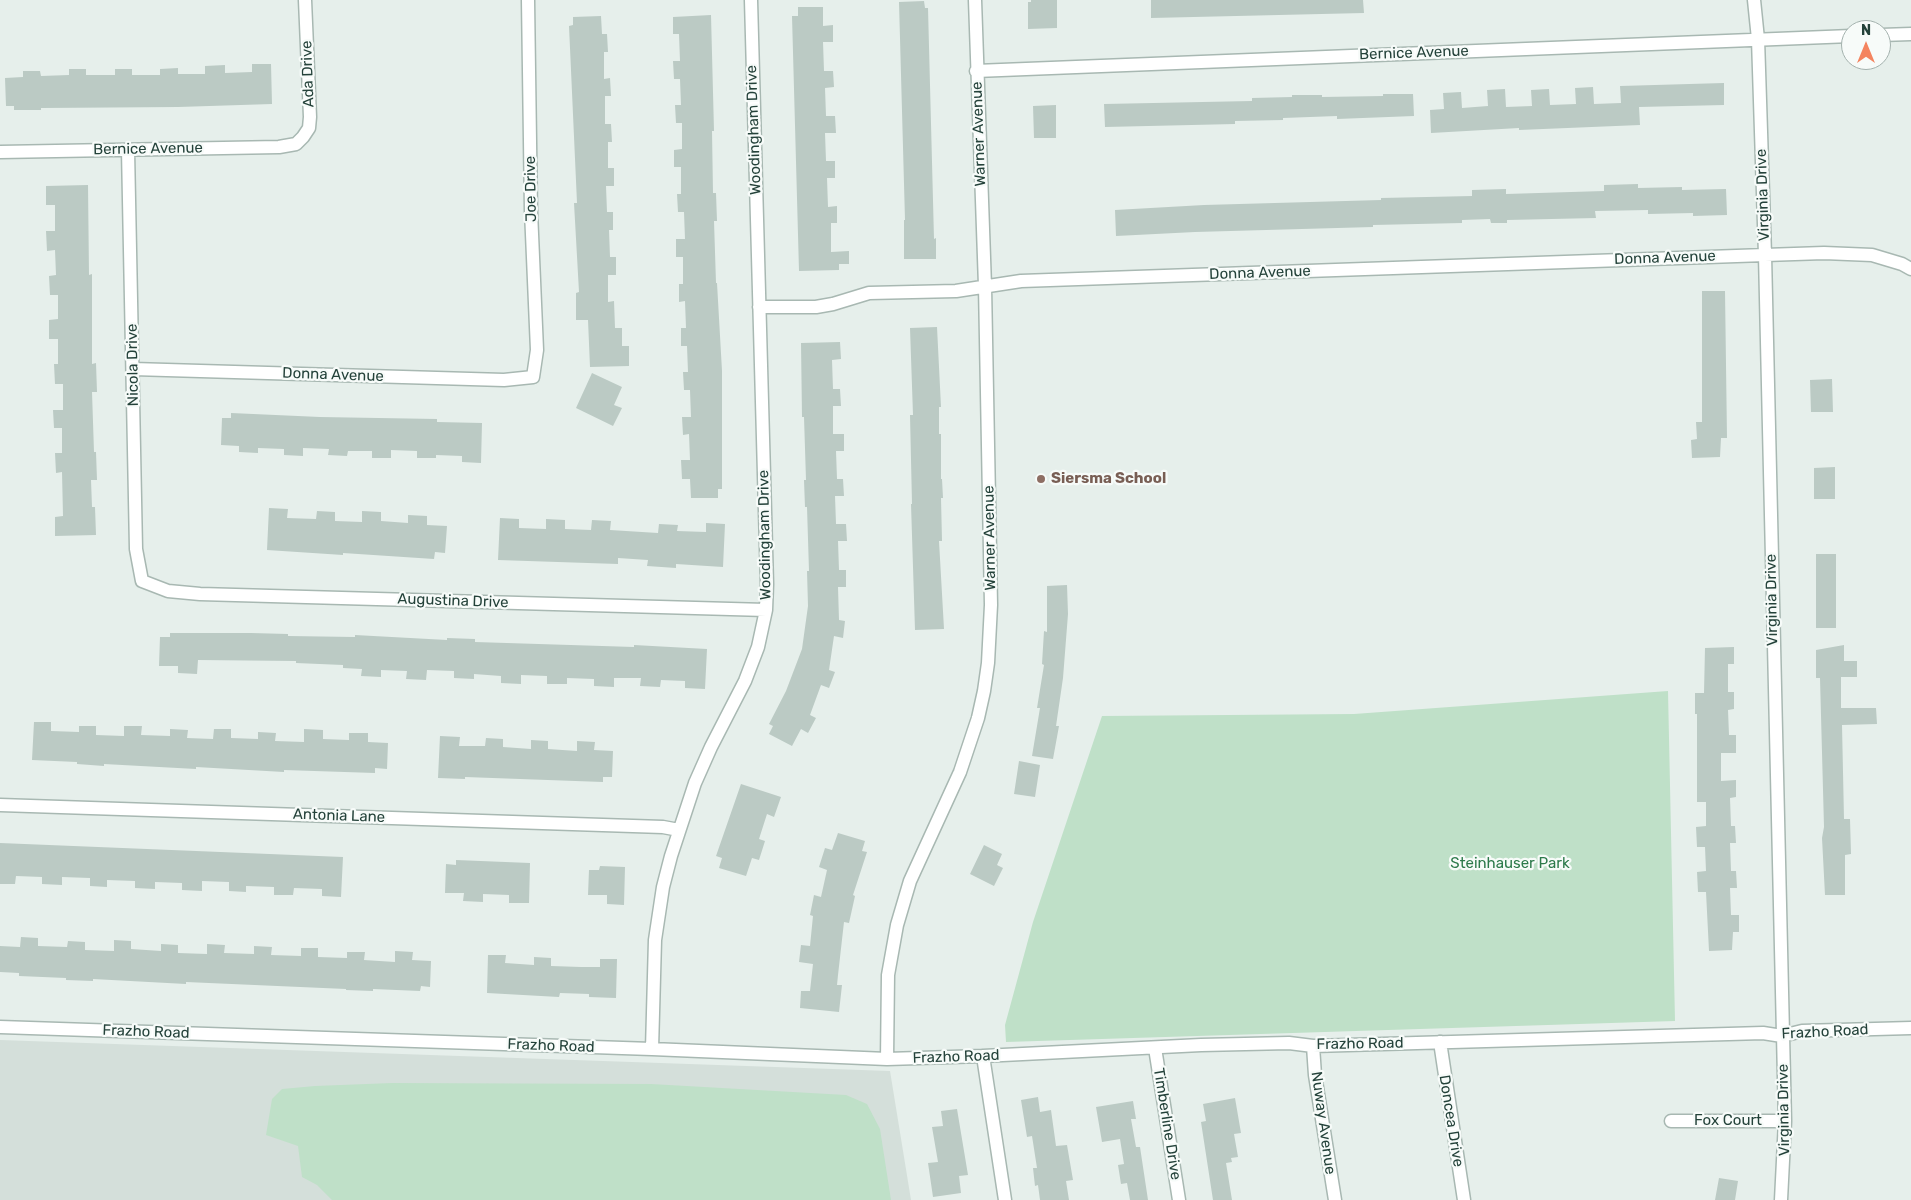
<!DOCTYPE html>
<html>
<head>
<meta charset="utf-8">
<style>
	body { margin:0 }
	#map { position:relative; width:1911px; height:1200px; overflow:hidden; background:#e6efeb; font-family:Rubik,sans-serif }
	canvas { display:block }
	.north { position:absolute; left:1841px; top:20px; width:50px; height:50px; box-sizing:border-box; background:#f7fbf9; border:1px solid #a3b1ad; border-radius:50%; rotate:0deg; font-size:14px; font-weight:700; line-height:20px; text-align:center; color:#24423a }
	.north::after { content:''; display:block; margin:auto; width:18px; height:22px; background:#f4845f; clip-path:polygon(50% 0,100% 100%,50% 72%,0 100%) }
</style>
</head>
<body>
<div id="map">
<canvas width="1911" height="1200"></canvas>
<div class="north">N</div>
</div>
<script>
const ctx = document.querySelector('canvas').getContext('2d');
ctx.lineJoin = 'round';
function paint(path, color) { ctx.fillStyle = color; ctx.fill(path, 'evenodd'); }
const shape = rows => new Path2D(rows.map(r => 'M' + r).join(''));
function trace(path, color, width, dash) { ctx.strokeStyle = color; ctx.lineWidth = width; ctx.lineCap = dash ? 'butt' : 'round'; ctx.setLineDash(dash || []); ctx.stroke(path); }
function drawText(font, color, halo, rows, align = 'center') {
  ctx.font = font + ' Rubik,sans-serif'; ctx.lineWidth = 4.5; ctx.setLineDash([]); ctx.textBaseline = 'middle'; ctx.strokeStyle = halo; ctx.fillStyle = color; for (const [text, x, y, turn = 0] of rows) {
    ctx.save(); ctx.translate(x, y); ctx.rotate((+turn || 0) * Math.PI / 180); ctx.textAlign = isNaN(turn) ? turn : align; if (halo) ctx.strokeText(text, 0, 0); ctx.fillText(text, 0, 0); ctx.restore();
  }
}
paint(shape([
	[0,1040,890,1071,911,1200,0,1200]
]), '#d4dfda');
paint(shape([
	[1668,691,1675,1021,1006,1042,1005,1025,1033,922,1102,716,1354,714],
	[392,1083,651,1084,846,1095,867,1104,880,1129,891,1200,332,1200,317,1185,302,1177,298,1146,266,1135,272,1099,282,1089,315,1086]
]), '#bfe0c8');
paint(shape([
	[1031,0,1057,0,1057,28,1028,29,1028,2,1031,2],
	[1151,0,1363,0,1364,13,1151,18],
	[924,1,925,8,928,8,934,239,936,238,936,259,904,259,904,220,905,220,899,2],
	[798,7,823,7,823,26,833,25,833,42,823,42,824,71,833,71,834,87,825,88,826,116,835,116,836,133,825,133,826,161,835,161,835,178,827,178,828,207,837,206,837,223,831,223,831,252,849,251,849,264,839,264,839,270,799,271,792,16,798,16],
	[711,15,714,131,712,131,713,193,716,193,717,221,714,221,716,283,717,283,722,371,722,489,718,489,718,498,691,498,690,479,682,479,681,460,690,460,689,434,683,435,682,417,691,417,690,390,684,390,683,372,688,372,687,346,681,346,681,328,686,328,685,301,679,302,679,284,683,284,683,257,676,257,676,239,685,239,684,212,678,212,677,194,681,194,681,167,674,167,674,150,682,149,682,123,676,123,675,105,681,105,680,79,674,79,673,61,680,61,679,34,673,34,673,17],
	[601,16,602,34,607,34,608,52,604,52,604,79,610,78,611,96,605,96,605,124,611,124,612,142,608,142,608,168,614,168,614,186,606,186,607,212,613,212,613,230,609,230,610,257,616,257,616,275,608,275,608,302,614,301,615,328,622,328,622,346,629,346,629,366,590,367,588,320,576,320,576,293,579,292,574,203,577,203,569,26,573,25,573,17],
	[252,64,271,64,272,104,178,107,41,108,41,110,14,110,14,106,6,106,5,78,23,77,23,71,40,71,41,76,69,75,69,69,86,69,86,75,115,75,115,69,132,69,132,75,160,75,160,69,178,68,178,74,205,74,205,66,225,65,225,73,252,72],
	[1724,83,1724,105,1639,107,1640,125,1519,130,1519,128,1431,133,1430,110,1444,109,1443,93,1461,92,1462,108,1488,106,1487,90,1505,89,1506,107,1532,106,1531,90,1549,89,1550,105,1576,104,1575,88,1593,87,1594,104,1621,103,1620,86],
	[1383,94,1413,94,1414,116,1337,119,1337,116,1283,118,1283,120,1235,121,1235,124,1105,127,1104,104,1252,101,1252,98,1292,97,1292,95,1322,95,1322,97,1383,96],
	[1056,105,1056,138,1034,138,1033,106],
	[1638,184,1638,188,1682,187,1682,190,1726,189,1727,215,1693,216,1693,213,1648,214,1648,210,1595,211,1596,218,1507,220,1507,223,1491,223,1490,219,1462,220,1462,223,1373,225,1373,227,1195,232,1116,236,1115,210,1204,205,1381,200,1381,198,1472,196,1472,190,1506,189,1506,194,1604,191,1604,185],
	[88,185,89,275,92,274,92,364,96,363,97,392,92,392,94,452,96,452,97,480,91,480,92,507,95,507,96,535,55,536,55,517,63,516,62,472,56,473,55,453,62,453,62,428,54,428,53,410,63,410,63,384,55,384,54,364,58,364,58,339,49,339,49,320,58,319,58,295,50,295,49,276,56,275,55,250,47,251,46,231,55,231,55,205,46,205,46,186],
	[1702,291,1725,291,1727,438,1721,438,1720,457,1692,458,1691,440,1697,439,1696,422,1702,422],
	[937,327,941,407,939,407,939,434,941,434,941,479,942,479,943,498,941,498,942,541,939,541,944,629,915,630,911,504,912,504,910,415,913,415,910,328],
	[840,342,841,359,832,360,833,389,840,389,841,406,833,406,833,434,844,434,844,451,836,451,837,479,843,479,844,496,835,496,836,524,846,524,847,541,838,541,839,570,846,570,846,587,838,587,839,620,845,621,843,638,834,636,829,670,835,672,829,688,821,685,810,715,816,718,808,733,801,729,792,746,769,734,773,726,769,724,786,691,802,649,808,606,807,571,809,571,807,507,805,507,804,480,806,480,804,417,802,417,801,343],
	[592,373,622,387,614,405,622,408,613,426,576,408],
	[1832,379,1833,412,1811,412,1810,380],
	[231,413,320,417,437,419,437,422,482,423,481,463,462,462,462,456,436,455,436,458,417,458,417,451,391,450,391,458,372,458,372,451,348,451,347,456,328,455,329,449,303,448,303,456,284,455,284,449,258,448,258,453,239,452,239,446,221,445,222,418,231,418],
	[1835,467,1835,499,1814,499,1814,468],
	[269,508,288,509,287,518,316,519,317,511,335,512,335,521,362,522,362,511,381,512,381,521,408,523,408,515,427,516,427,525,447,526,445,553,435,552,434,559,343,553,343,555,267,550],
	[500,518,519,519,519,528,546,529,546,519,565,520,565,529,591,530,592,520,611,521,610,530,658,533,659,524,678,525,677,531,706,532,706,523,725,524,723,567,676,564,676,568,647,566,648,560,618,558,618,564,498,560],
	[1816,554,1836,554,1836,628,1816,628],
	[1067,585,1068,614,1063,678,1056,726,1059,726,1053,759,1032,756,1040,708,1037,708,1044,665,1042,664,1044,631,1047,632,1047,586],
	[170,633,251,633,288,634,288,636,355,637,355,635,447,640,447,638,475,639,475,642,634,647,634,645,707,649,705,689,685,688,685,681,661,680,660,687,640,686,641,678,614,678,614,687,594,686,594,679,567,678,567,684,547,684,547,676,521,675,521,684,501,683,501,676,474,674,474,679,454,678,454,671,427,670,426,680,406,679,407,671,381,670,381,677,361,676,362,669,343,668,343,665,296,663,296,661,198,660,197,674,178,673,178,666,159,666,160,637,170,637],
	[1844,645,1844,661,1857,661,1857,677,1841,677,1841,708,1876,708,1877,724,1842,725,1844,819,1850,819,1851,854,1845,855,1845,895,1825,895,1822,838,1824,827,1820,678,1816,678,1816,650],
	[1734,647,1734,664,1728,664,1728,692,1734,692,1734,709,1728,710,1729,735,1736,735,1736,753,1721,753,1721,781,1736,780,1736,797,1730,798,1731,826,1735,826,1736,843,1730,843,1731,871,1736,871,1737,888,1730,888,1731,915,1739,915,1739,932,1733,932,1732,950,1709,951,1706,892,1698,892,1697,872,1706,871,1705,847,1697,847,1696,827,1706,826,1706,802,1697,802,1697,714,1695,714,1695,693,1704,693,1705,648],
	[34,722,51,722,51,731,79,732,79,726,96,726,96,735,124,736,124,726,142,726,141,735,170,736,170,729,188,730,187,738,213,739,214,729,231,729,231,738,258,739,258,732,276,733,275,741,304,742,304,729,323,730,323,739,349,740,349,733,368,733,368,742,388,743,387,769,375,768,375,773,284,770,284,772,196,767,196,769,104,764,104,766,77,764,77,762,32,760],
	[440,736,460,737,459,746,485,746,486,738,503,739,503,747,531,749,531,740,548,741,548,749,577,751,577,741,595,742,594,750,613,751,612,777,603,777,603,782,465,777,465,779,438,778],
	[1019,761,1040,765,1035,797,1014,794],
	[741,784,781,797,774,817,767,814,759,839,765,841,759,860,752,858,746,876,719,868,722,858,716,856],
	[838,833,865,841,862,851,867,852,853,895,855,896,849,923,844,922,838,975,837,985,842,985,839,1012,800,1008,801,991,810,991,813,964,799,962,801,945,810,946,813,916,810,915,814,895,821,897,827,870,819,867,825,848,832,850],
	[0,843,343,857,341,897,322,896,322,889,294,888,293,895,274,895,274,887,246,886,246,892,229,891,229,882,202,881,202,891,182,890,182,883,155,882,155,889,135,888,135,881,107,880,107,887,90,886,90,878,62,877,62,885,42,884,42,877,16,876,15,884,0,884],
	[984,845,1002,854,997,865,1003,868,994,886,970,874],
	[456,860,530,863,529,903,509,903,509,895,483,894,483,902,463,901,464,893,445,893,446,864,456,865],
	[600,866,625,867,624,905,607,904,607,895,588,895,589,870,599,870],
	[21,937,38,938,38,946,67,947,68,941,85,942,85,950,114,951,114,940,131,941,131,949,161,951,161,944,178,945,178,953,207,954,207,944,225,945,224,953,254,954,254,946,272,947,271,955,301,956,301,948,318,948,318,957,347,958,347,952,365,952,364,960,395,962,395,951,413,952,412,960,431,961,430,987,421,986,420,991,373,989,373,991,346,990,346,989,186,982,186,984,93,979,93,981,66,980,66,978,19,976,19,973,0,972,0,946,20,947],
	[488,955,506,955,505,963,534,965,534,957,551,958,551,966,581,967,600,967,600,959,617,959,616,998,589,997,589,994,560,993,559,997,487,993],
	[1038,1097,1040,1112,1051,1110,1056,1146,1067,1145,1073,1180,1066,1181,1069,1200,1040,1200,1038,1185,1035,1186,1033,1168,1037,1168,1032,1136,1027,1137,1021,1100],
	[1235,1098,1241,1133,1234,1134,1238,1157,1231,1158,1232,1162,1226,1163,1232,1200,1213,1200,1201,1122,1206,1121,1203,1104],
	[1133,1101,1136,1119,1131,1119,1136,1147,1140,1147,1148,1200,1130,1200,1127,1183,1121,1184,1118,1165,1124,1164,1120,1139,1102,1142,1096,1107],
	[957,1109,968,1175,959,1176,961,1193,933,1197,928,1163,938,1162,932,1127,943,1126,941,1111],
	[1719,1178,1738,1181,1735,1200,1715,1200]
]), '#bbcac4');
const minor = shape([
	[1754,0,1758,39,1765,255,1785,1121,1781,1200],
	[1881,35,1911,34],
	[976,71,1851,36],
	[128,150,136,549,142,581,168,591,200,594,766,610],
	[0,152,279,147,296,144,303,137,309,128,310,117,305,0],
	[759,307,816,307,833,304,869,293,956,291,1021,281,1765,255,1824,253,1872,255,1902,264,1911,269],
	[133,369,504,380,533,377,537,350,531,211,528,0],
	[0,805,663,827,679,830],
	[0,1027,652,1049,887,1059,983,1056,1201,1045,1289,1043,1313,1046,1763,1033,1782,1036,1802,1031,1911,1028],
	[1440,1042,1464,1200],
	[1313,1046,1315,1075,1335,1200],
	[1155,1048,1179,1200],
	[652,1049,655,940,663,887,671,856,695,783,711,747,745,681,758,647,766,610,767,584,751,0],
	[983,1056,1005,1200],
	[887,1059,888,975,897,925,910,881,960,772,978,718,984,691,988,663,991,605,985,286,975,0],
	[1671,1121,1785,1121]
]);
trace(minor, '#a8b8b2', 15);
trace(minor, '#fff', 12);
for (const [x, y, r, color] of [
	[1041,479,5,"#8d6e63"]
]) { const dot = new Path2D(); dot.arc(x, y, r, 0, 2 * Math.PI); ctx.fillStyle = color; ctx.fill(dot); trace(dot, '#f7fbf9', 2); }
drawText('15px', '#24423a', '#f7fbf9', [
	["Bernice Avenue",1414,53,-2],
	["Ada Drive",308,74,-92],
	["Woodingham Drive",754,130,-92],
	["Warner Avenue",979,134,-92],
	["Bernice Avenue",148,149,-1],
	["Joe Drive",531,189,-91],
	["Virginia Drive",1763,195,-92],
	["Donna Avenue",1665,258,-2],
	["Donna Avenue",1260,273,-2],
	["Nicola Drive",133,365,-91],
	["Donna Avenue",333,375,2],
	["Woodingham Drive",765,535,-91],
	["Warner Avenue",990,538,-91],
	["Virginia Drive",1772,600,-91],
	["Augustina Drive",453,601,2],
	["Antonia Lane",339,816,2],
	["Frazho Road",146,1032,2],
	["Frazho Road",1825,1032,-3],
	["Frazho Road",1360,1044,-1],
	["Frazho Road",551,1046,2],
	["Frazho Road",956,1057,-2],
	["Virginia Drive",1784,1110,-91],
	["Doncea Drive",1451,1121,81],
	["Fox Court",1728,1121],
	["Nuway Avenue",1323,1123,82],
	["Timberline Drive",1167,1124,81]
]);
drawText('bold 15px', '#785e54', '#f7fbf9', [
	["Siersma School",1051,479]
], 'left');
drawText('15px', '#2d7a4b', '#f7fbf9', [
	["Steinhauser Park",1510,864]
]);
</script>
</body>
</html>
